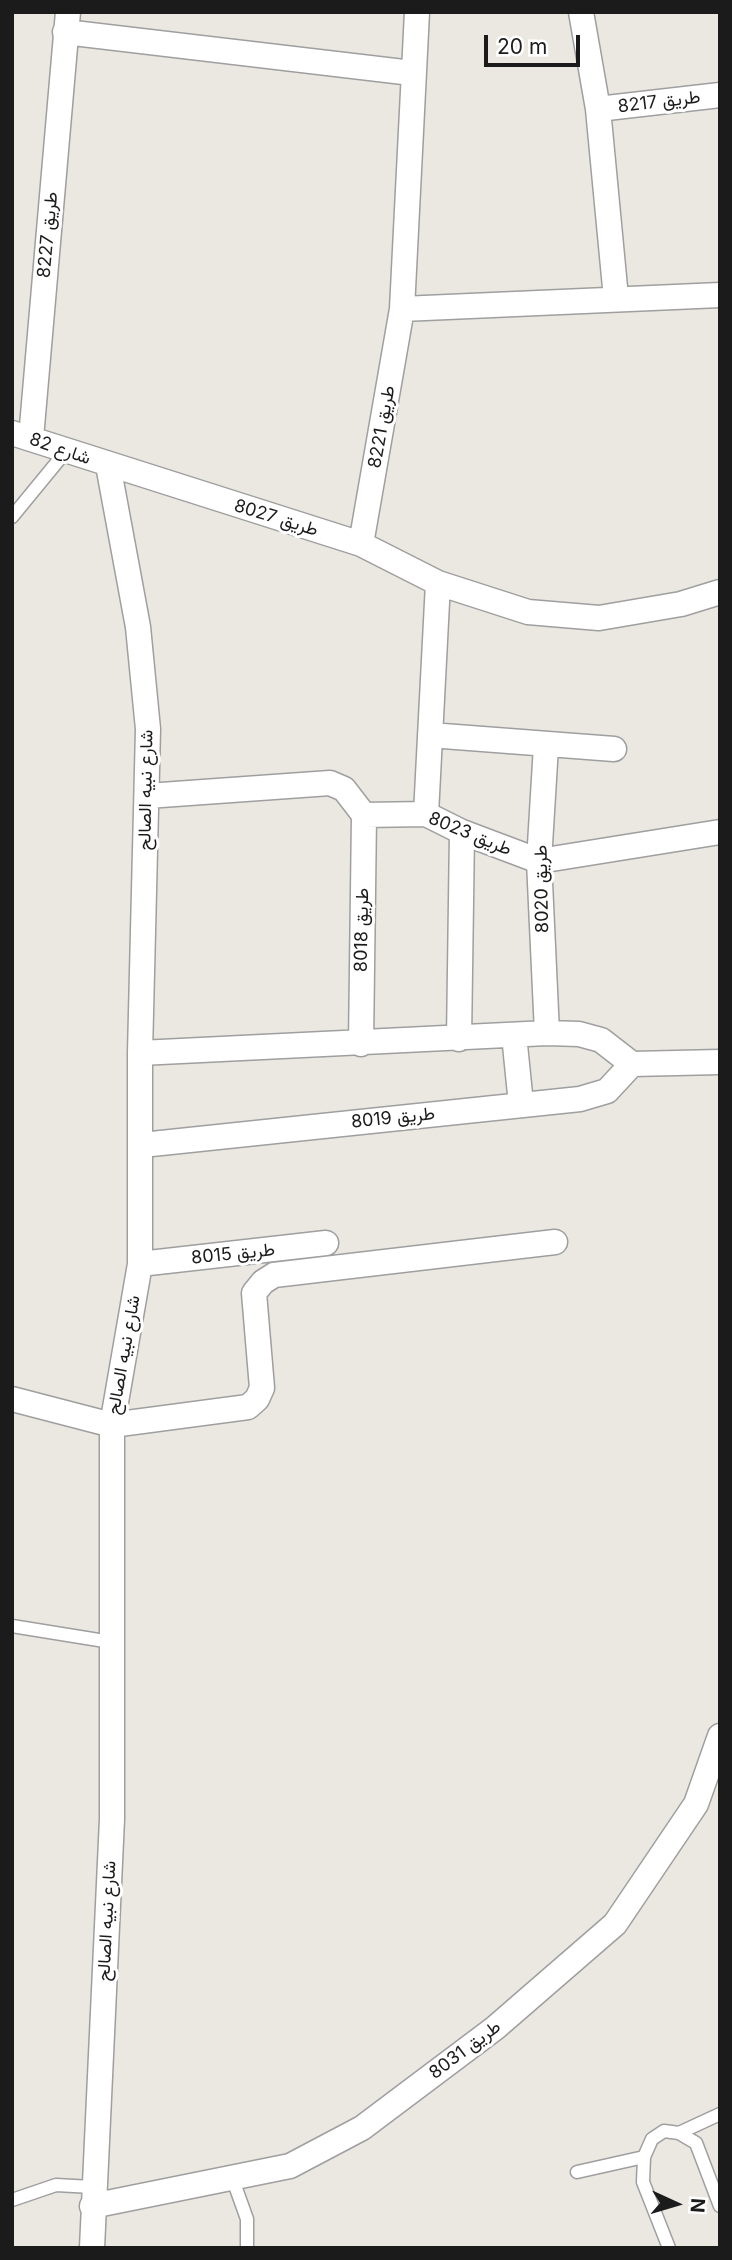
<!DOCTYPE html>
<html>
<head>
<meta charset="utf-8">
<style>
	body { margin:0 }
	#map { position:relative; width:732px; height:2260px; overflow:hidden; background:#ebe8e2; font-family:Inter,sans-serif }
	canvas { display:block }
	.frame { position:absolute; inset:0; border:14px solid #1b1b1b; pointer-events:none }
	.north { position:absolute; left:641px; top:2169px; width:70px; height:70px; -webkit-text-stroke:5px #fff; paint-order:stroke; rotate:94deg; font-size:19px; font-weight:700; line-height:28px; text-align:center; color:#1b1b1b }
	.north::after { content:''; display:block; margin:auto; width:24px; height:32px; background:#1b1b1b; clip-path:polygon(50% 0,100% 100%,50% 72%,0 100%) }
	.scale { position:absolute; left:484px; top:35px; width:96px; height:32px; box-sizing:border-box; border:4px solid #1b1b1b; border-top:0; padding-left:9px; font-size:21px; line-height:24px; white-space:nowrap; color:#1b1b1b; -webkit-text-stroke:5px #fff; paint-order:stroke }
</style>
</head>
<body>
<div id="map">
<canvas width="732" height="2260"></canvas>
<div class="frame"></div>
<div class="north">N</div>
<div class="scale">20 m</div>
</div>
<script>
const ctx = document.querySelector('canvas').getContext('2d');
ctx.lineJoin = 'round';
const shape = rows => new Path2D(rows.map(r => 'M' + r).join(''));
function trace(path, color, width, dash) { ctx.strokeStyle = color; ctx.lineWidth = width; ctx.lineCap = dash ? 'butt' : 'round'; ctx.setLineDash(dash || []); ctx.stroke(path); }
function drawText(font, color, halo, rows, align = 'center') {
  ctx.font = font + ' Inter,Vazirmatn,sans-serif'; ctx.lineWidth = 6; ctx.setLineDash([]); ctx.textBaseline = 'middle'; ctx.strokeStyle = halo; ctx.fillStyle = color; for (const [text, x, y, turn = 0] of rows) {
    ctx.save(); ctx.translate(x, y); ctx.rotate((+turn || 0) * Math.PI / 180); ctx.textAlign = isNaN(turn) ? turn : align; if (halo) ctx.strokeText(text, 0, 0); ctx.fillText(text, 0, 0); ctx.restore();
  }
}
const service = shape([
	[12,517,67,450],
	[12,1626,111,1642],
	[679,2133,720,2114],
	[577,2172,644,2157],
	[233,2180,247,2219,247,2248],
	[12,2200,56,2185,92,2187],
	[669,2248,643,2182,644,2157,652,2139,664,2131,679,2133,696,2143,720,2206]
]);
const minor = shape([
	[581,12,598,109,616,298],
	[65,32,412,73],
	[598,109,720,95],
	[402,309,720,295],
	[12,433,361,544,438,583,528,612,599,618,681,604,720,592],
	[31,438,68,12],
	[361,544,402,309,417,12],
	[430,735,614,749],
	[546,746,539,861,547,1033],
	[147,796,330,783,344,789,364,815,426,814,462,832,539,861,720,832],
	[426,814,438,583],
	[514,1035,521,1104],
	[459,1039,462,832],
	[361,1044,364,815],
	[140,1053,547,1033,579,1034,601,1040,632,1064],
	[142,1145,580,1099,607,1091,632,1064,720,1062],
	[140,1264,326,1243],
	[12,1399,112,1425,248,1407,257,1399,262,1388,254,1293,263,1282,274,1275,555,1242],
	[92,2206,290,2166,362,2128,495,2028,615,1924,696,1804,720,1736],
	[92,2248,112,1819,112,1425,140,1264,140,1053,148,729,138,627,108,465]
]);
trace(service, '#9f9f9f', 15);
trace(minor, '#9f9f9f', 27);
trace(service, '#fff', 12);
trace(minor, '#fff', 24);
drawText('18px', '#1b1b1b', '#fff', [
	["طريق 8217",659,102,-7],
	["طريق 8227",48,235,-85],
	["طريق 8221",382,427,-80],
	["شارع 82",60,449,19],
	["طريق 8027",276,518,17],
	["شارع نبيه الصالح",146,790,-89],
	["طريق 8023",470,834,22],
	["طريق 8020",542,889,-91],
	["طريق 8018",362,930,-89],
	["طريق 8019",393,1118,-6],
	["طريق 8015",233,1254,-6],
	["شارع نبيه الصالح",124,1355,-80],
	["شارع نبيه الصالح",107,1921,-87],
	["طريق 8031",465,2050,-37]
]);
</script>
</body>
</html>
